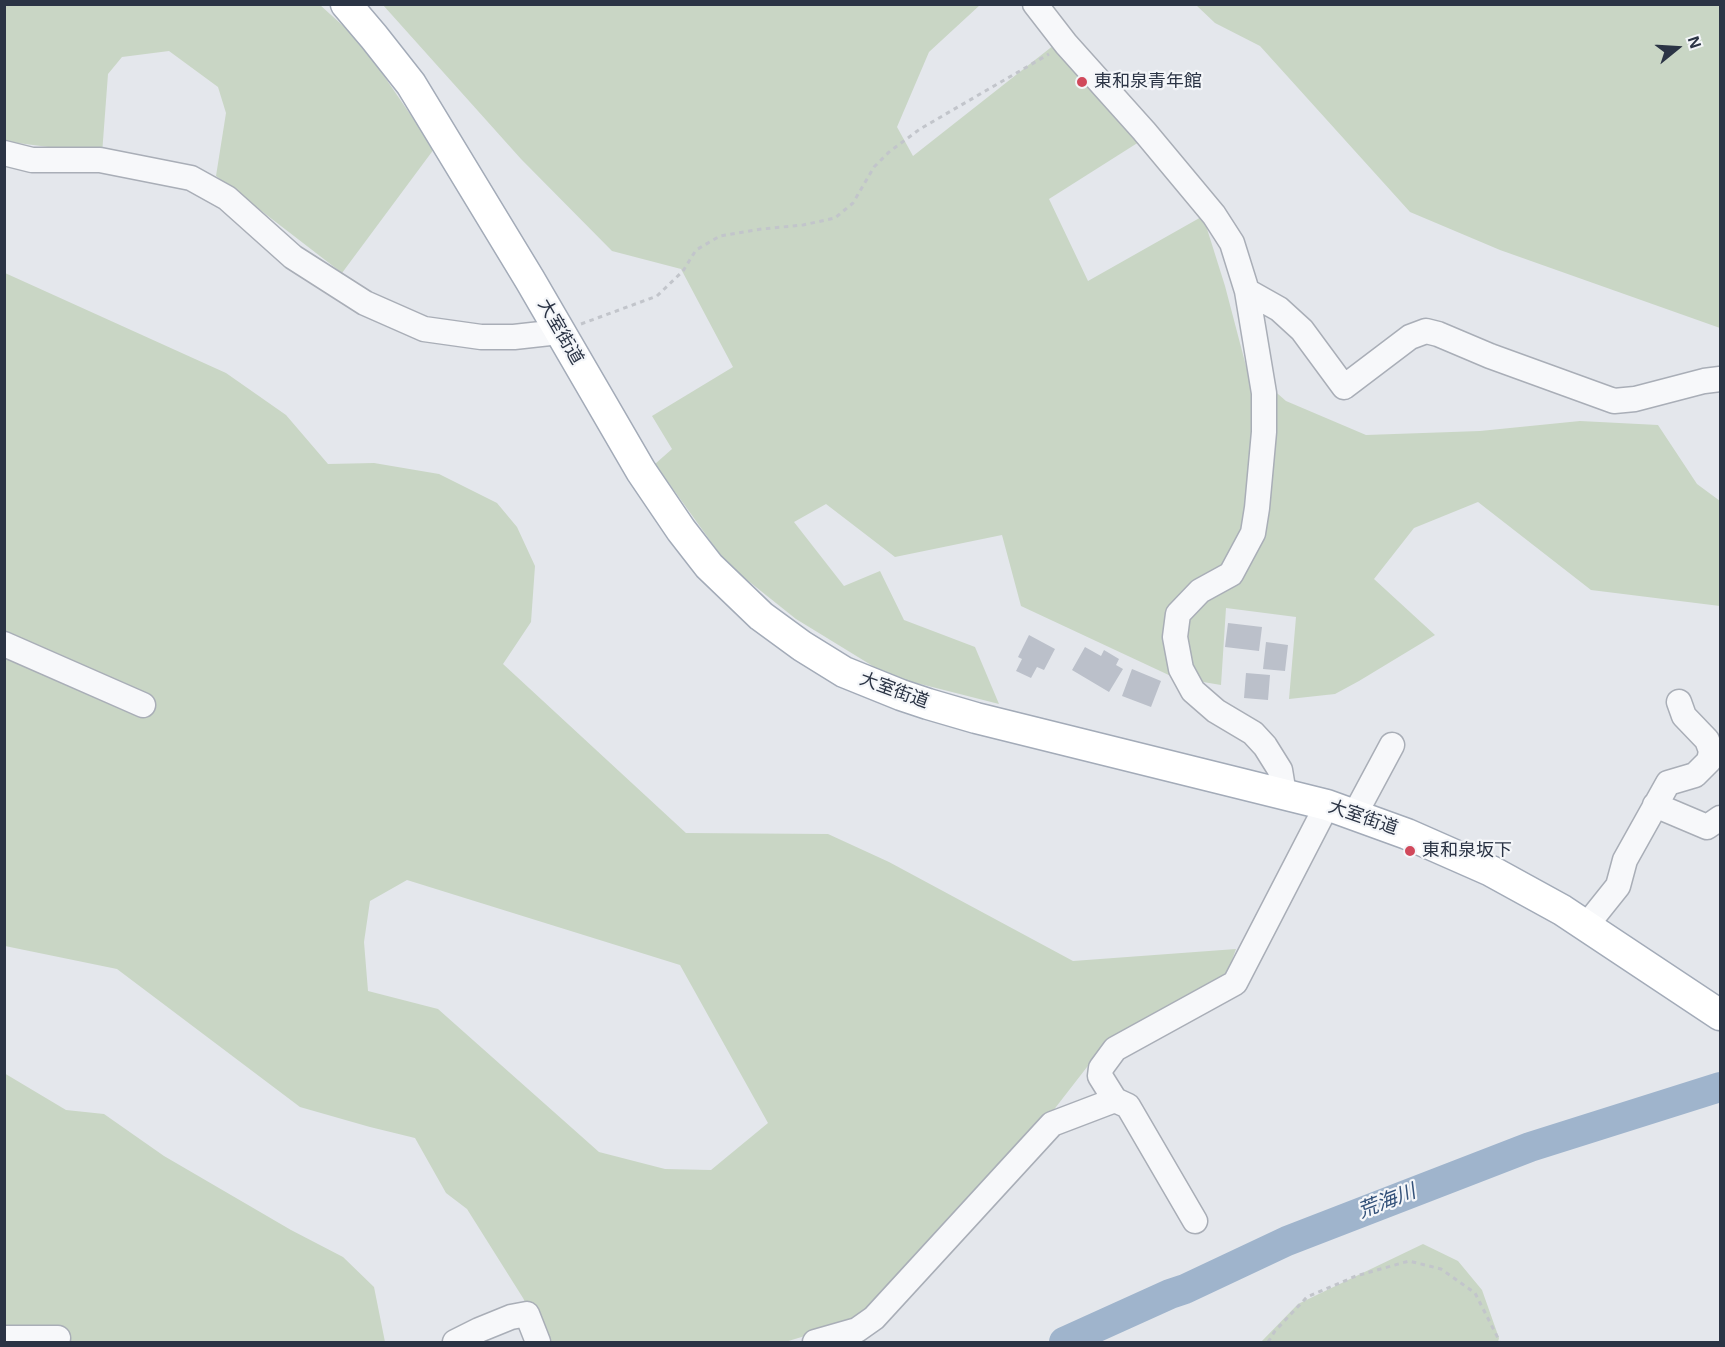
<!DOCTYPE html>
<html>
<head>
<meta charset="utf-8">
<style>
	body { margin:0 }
	#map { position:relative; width:1725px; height:1347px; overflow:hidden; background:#e4e7ec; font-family:Helvetica,sans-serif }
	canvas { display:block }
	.frame { position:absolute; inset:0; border:6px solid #2b3445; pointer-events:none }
	.north { position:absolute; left:1647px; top:18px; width:60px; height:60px; -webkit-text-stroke:4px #f4f6f9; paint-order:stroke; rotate:72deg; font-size:16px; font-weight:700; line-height:24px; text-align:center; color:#2b3445 }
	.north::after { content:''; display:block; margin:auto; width:21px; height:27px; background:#2b3445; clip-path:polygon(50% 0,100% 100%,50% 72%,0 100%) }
</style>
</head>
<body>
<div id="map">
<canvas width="1725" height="1347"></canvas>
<div class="frame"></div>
<div class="north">N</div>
</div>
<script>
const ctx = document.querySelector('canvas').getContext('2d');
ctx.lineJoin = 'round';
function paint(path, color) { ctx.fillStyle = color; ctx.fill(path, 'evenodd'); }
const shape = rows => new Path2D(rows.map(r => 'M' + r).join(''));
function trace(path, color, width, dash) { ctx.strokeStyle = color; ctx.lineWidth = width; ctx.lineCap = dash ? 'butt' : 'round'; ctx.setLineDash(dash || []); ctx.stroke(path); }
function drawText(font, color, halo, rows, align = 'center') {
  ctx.font = font + ' Helvetica,"Noto Sans JP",sans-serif'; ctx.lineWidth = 4.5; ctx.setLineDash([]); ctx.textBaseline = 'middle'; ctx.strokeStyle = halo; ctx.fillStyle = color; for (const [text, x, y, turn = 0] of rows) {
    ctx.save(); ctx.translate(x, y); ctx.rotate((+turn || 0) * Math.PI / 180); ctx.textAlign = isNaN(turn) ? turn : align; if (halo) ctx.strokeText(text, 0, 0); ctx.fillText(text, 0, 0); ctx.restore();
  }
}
paint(shape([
	[4,5,320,5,360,41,434,149,342,273,216,176,226,113,218,87,169,51,122,57,108,74,102,154,10,142,5,140],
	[383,5,980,5,929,52,897,127,913,156,1054,45,1139,142,1049,199,1088,281,1203,216,1225,286,1246,366,1286,401,1366,435,1480,431,1580,421,1658,425,1697,484,1720,501,1720,606,1591,590,1478,502,1414,528,1374,579,1435,635,1359,681,1335,694,1289,699,1296,617,1226,608,1221,685,1173,677,1021,606,1002,535,895,557,826,504,794,522,844,586,880,571,904,620,975,647,999,704,889,676,796,619,727,564,655,464,672,449,652,416,733,367,681,269,612,251,521,159],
	[1196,5,1720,5,1720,328,1500,250,1410,212,1260,46,1215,23],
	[5,273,226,373,286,415,328,464,374,463,439,474,497,503,517,527,535,566,531,622,503,664,686,833,828,834,889,862,1073,961,1236,949,1225,980,1101,1049,1049,1116,855,1321,785,1342,545,1342,523,1298,467,1209,446,1193,415,1138,370,1127,300,1107,117,969,5,946],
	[407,880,680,965,768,1123,711,1170,665,1169,599,1152,438,1009,368,991,364,942,370,901],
	[4,1073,66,1110,104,1114,164,1156,291,1230,343,1257,374,1287,385,1342,5,1342],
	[1423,1244,1458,1261,1482,1290,1499,1338,1498,1342,1261,1342,1298,1304]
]), '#c9d6c5');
trace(shape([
	[1064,1342,1170,1294,1185,1289,1287,1241,1530,1147,1720,1087]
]), '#9fb4cc', 30);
paint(shape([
	[1228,623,1262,627,1259,651,1225,647],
	[1029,635,1055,649,1044,670,1037,667,1031,678,1016,671,1022,659,1018,657],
	[1266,642,1288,645,1285,671,1263,669],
	[1085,647,1101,656,1104,650,1119,659,1116,665,1123,669,1109,692,1072,670],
	[1132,669,1161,681,1151,707,1122,696],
	[1246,673,1270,675,1268,700,1244,698]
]), '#bbc0ca');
const minor = shape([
	[1035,4,1066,44,1144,131,1214,215,1232,243,1247,291,1264,393,1264,432,1257,508,1253,533,1231,574,1200,591,1178,614,1175,637,1181,669,1193,691,1216,711,1253,733,1265,746,1280,770,1284,794],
	[4,153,32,160,100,160,191,178,227,198,293,257,365,303,424,329,481,337,514,337,559,332],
	[1247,291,1279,309,1302,330,1344,387,1410,337,1426,331,1438,334,1490,356,1614,401,1635,399,1704,381,1720,379],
	[4,644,143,705],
	[1655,805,1707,827,1720,818],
	[1355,814,1392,745],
	[1586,926,1618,886,1625,860,1668,783,1695,775,1709,761,1711,751,1707,740,1684,716,1679,702],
	[1115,1100,1100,1076,1101,1068,1115,1049,1235,983,1327,805],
	[4,1338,58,1338],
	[455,1342,479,1330,511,1317,527,1314,538,1342],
	[815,1342,857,1330,874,1318,1052,1124,1115,1100,1128,1106,1195,1221]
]);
const major = shape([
	[346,4,374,37,411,84,530,280,641,471,681,530,709,566,761,616,802,646,844,672,901,695,928,704,976,718,1327,805,1407,834,1491,871,1562,910,1720,1015]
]);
trace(minor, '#a9aeb7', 27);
trace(major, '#a3abb8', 33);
trace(shape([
	[581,324,657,296,683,271,696,250,720,236,762,229,803,225,835,218,853,203,874,167,889,152,920,129,1049,54],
	[1268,1342,1275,1331,1307,1297,1356,1276,1409,1261,1441,1269,1475,1293,1500,1342]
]), '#c2c5cb', 3, [4.5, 4.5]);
trace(minor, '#f7f8fa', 24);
trace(major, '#fff', 30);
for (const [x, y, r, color] of [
	[1082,82,6,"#d1495b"],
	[1410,851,6,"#d1495b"]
]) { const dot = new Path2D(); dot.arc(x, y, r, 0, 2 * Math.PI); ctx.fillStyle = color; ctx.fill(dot); trace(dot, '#f4f6f9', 2); }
drawText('18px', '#2b3445', '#f4f6f9', [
	["東和泉青年館",1094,82],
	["東和泉坂下",1422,851]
], 'left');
drawText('18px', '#2b3445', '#f4f6f9', [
	["大室街道",560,332,60],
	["大室街道",894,691,20],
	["大室街道",1363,818,19]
]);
drawText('italic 20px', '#34527a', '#f4f6f9', [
	["荒海川",1387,1202,-21]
]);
</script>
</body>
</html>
